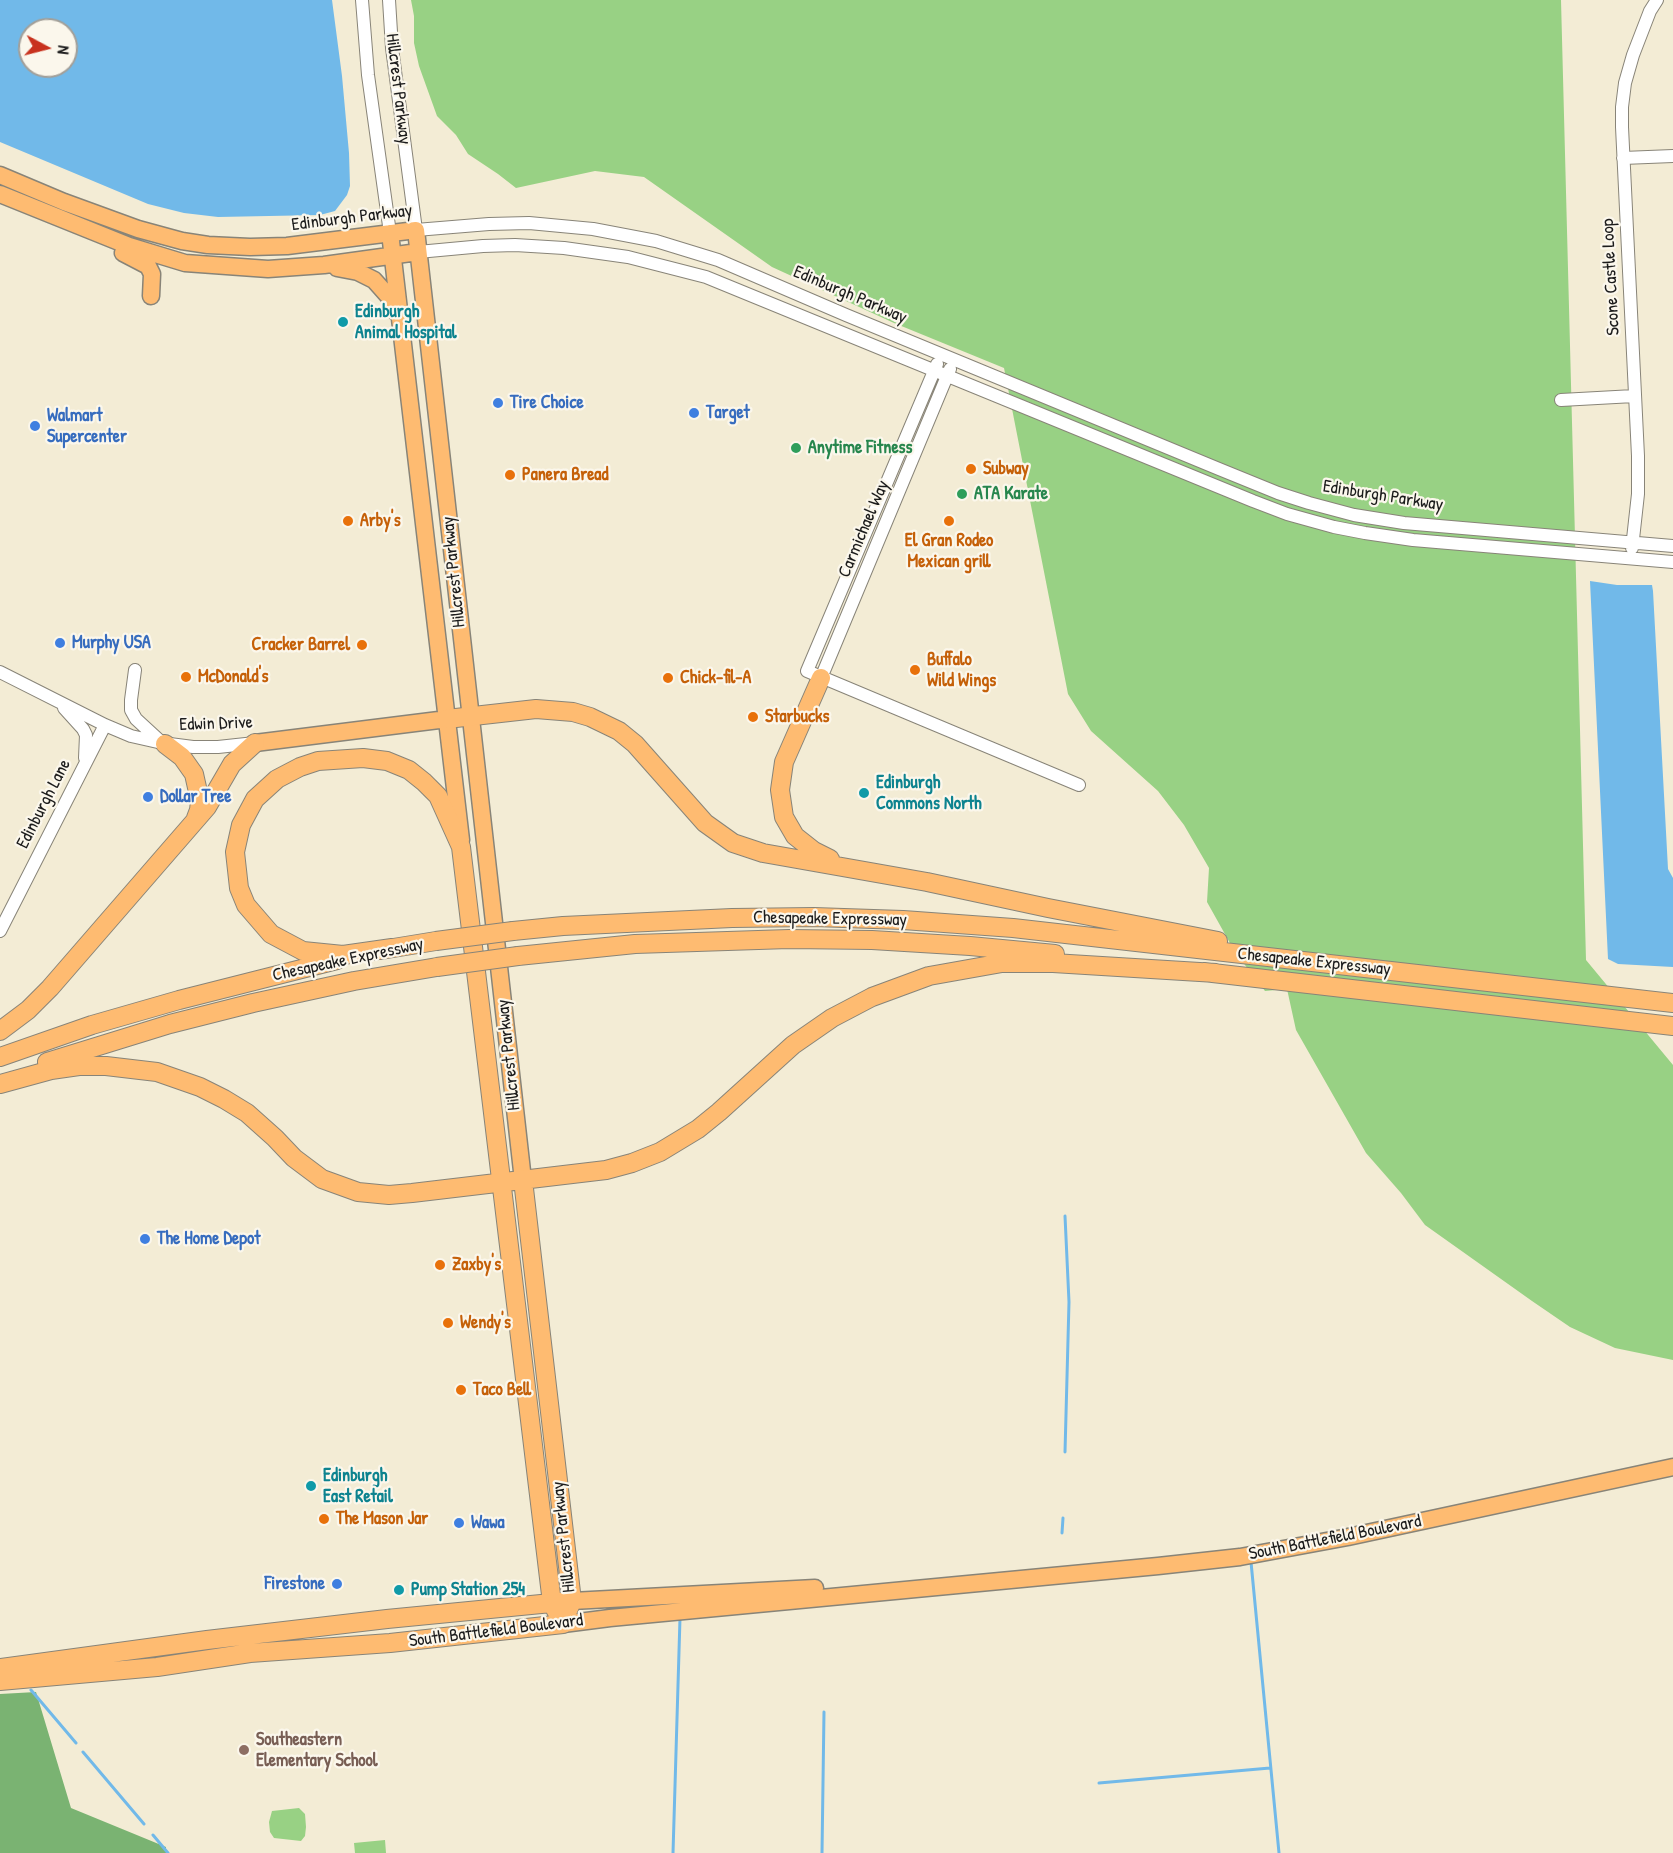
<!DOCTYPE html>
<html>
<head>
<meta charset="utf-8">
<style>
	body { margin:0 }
	#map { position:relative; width:1673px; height:1853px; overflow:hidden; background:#f3ecd5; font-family:"Patrick Hand",sans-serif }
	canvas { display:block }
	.north { position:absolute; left:18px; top:18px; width:60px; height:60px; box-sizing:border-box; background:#fbf7ec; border:2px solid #a29f99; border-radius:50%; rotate:97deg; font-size:16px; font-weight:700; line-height:24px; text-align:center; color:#1c1c1c }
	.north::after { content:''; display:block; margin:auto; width:21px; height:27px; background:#c8321e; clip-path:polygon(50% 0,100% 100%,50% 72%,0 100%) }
</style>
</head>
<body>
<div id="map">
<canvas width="1673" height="1853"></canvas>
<div class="north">N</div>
</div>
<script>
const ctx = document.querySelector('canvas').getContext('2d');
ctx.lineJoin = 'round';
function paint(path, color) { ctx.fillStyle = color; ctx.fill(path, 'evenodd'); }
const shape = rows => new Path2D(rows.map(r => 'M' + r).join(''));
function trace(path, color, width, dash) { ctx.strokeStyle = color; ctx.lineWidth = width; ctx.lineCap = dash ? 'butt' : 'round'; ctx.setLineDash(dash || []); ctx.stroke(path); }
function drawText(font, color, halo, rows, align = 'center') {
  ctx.font = font + ' "Patrick Hand",sans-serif'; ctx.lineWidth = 4.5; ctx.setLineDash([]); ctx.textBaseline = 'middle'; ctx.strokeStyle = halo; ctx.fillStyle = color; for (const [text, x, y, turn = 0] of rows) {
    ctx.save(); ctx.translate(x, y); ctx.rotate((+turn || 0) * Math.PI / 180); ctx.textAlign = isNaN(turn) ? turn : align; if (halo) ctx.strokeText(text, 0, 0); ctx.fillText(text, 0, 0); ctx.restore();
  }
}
paint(shape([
	[411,0,1561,0,1586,960,1673,1065,1673,1360,1615,1348,1570,1327,1532,1301,1425,1225,1401,1193,1366,1153,1296,1030,1287,989,1265,991,1235,952,1207,902,1209,868,1184,825,1158,791,1091,731,1068,694,1004,368,894,323,772,267,644,177,595,171,516,188,498,174,468,154,456,135,437,116,419,66,414,43,414,16],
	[299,1808,305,1814,306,1827,305,1836,301,1841,274,1838,270,1832,269,1822,272,1811],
	[385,1840,386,1853,355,1853,354,1843]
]), '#98d184');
paint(shape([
	[36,1692,71,1808,166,1847,166,1853,0,1853,0,1694]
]), '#7ab372');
paint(shape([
	[0,0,332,0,342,76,349,153,350,186,347,195,335,211,320,215,218,217,184,213,148,204,0,142],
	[30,30,66,30,66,66,30,66],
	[1590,581,1617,585,1652,585,1653,591,1668,869,1673,878,1673,967,1618,964,1608,959]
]), '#71b9e9');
trace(shape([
	[1065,1452,1069,1302,1065,1216],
	[1062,1533,1063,1518],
	[1251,1562,1279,1853],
	[31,1690,76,1743],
	[83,1752,144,1824],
	[1099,1783,1270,1768],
	[153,1835,168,1853],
	[673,1853,680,1618],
	[822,1853,824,1712]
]), '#71b9e9', 3);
const minor = shape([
	[362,0,368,75,390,233],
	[389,0,392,48,416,230,489,224,529,223,593,229,656,241,718,260,846,315,1219,469,1278,493,1309,503,1354,515,1404,523,1673,546],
	[1623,158,1673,156],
	[418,252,483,246,515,245,564,248,628,257,706,277,1253,501,1287,514,1334,527,1365,533,1413,540,1673,562],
	[937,364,807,671,1079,785],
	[1561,400,1634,396],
	[1632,548,1638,494,1638,456,1622,127,1622,107,1625,83,1633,55,1650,11,1657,0],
	[135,670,131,700,131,710,136,719,161,742],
	[0,672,105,725,131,736,162,743,193,747,218,747,255,743],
	[821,678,950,369],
	[64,708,83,729,86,735,85,758],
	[0,931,105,725]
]);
const major = shape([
	[0,175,64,202,138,229,182,241,208,245,250,247,287,246,416,230,523,1180],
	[0,194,129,246,185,263,268,269,324,265,418,252],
	[390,233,461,840],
	[123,253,148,266,152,274,151,296],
	[337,268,358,272,374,280,390,298,396,312],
	[255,743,447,719],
	[572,1601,815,1588],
	[563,1624,610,1618,1158,1566,1240,1557,1348,1537,1673,1467]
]);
const highway = shape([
	[821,678,784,762,780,790,784,817,795,836,814,851,830,859],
	[447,719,536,709,573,712,590,717,619,731,635,744,705,823,733,843,763,853,927,882,1048,908,1218,941],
	[165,744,182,757,194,774,200,801,199,810,196,818],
	[513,931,563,926,732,918,814,917,903,920,1013,928,1673,1003],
	[392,948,343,955,303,951,271,934,246,905,239,888,235,852,241,825,255,799,277,779,300,767,318,761,363,758,387,761,409,770,424,782,438,796,461,847,552,1603,563,1624],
	[381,950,436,941],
	[518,956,635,944,789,939,872,940,970,946,1055,954],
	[1204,972,1673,1026],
	[0,1031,28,1010,50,988,207,807,232,764,255,743],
	[0,1057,92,1025,179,1000,337,960],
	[47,1062,170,1024,253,1003,354,981,437,967],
	[0,1084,51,1070,79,1066,106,1066,157,1072,200,1087,224,1099,247,1113,275,1138,294,1158,322,1179,358,1192,389,1195,412,1193,606,1170,632,1163,660,1152,698,1129,719,1112,793,1045,832,1018,872,997,929,976,1002,963,1053,963,1216,973],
	[523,1180,572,1601,567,1613],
	[0,1668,207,1640,387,1619,572,1601],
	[0,1681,157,1667,250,1653,390,1643,563,1624]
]);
trace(minor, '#888478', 14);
trace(major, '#888478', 19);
trace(highway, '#888478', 20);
trace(minor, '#fff', 12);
trace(major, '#febb71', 16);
trace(highway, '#febb71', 18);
const highwayBridge = shape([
	[436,941,513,931],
	[437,967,518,956]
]);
trace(highwayBridge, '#888478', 20, []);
trace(highwayBridge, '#febb71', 18);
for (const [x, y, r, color] of [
	[343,322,6,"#0f9aa8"],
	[498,403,6,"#3f7fe0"],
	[694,413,6,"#3f7fe0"],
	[35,426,6,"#3f7fe0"],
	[796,448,6,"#2e9e5b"],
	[971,469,6,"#e8710a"],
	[510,475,6,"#e8710a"],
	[962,494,6,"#2e9e5b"],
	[348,521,6,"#e8710a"],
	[949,521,6,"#e8710a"],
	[60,643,6,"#3f7fe0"],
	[362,645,6,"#e8710a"],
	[915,670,6,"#e8710a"],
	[186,677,6,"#e8710a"],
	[668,678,6,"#e8710a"],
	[753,717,6,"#e8710a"],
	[864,793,6,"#0f9aa8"],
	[148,797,6,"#3f7fe0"],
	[145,1239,6,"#3f7fe0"],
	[440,1265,6,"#e8710a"],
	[448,1323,6,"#e8710a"],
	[461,1390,6,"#e8710a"],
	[311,1486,6,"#0f9aa8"],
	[324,1519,6,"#e8710a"],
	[459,1523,6,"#3f7fe0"],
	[337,1584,6,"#3f7fe0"],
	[399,1590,6,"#0f9aa8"],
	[244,1750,6,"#8d6e63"]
]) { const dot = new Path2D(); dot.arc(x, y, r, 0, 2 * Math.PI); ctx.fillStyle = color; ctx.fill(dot); trace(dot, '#fbf7ec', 2); }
drawText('18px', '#1c1c1c', '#fbf7ec', [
	["Hillcrest Parkway",398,89,83],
	["Edinburgh Parkway",352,218,-7],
	["Scone Castle Loop",1611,277,-93],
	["Edinburgh Parkway",850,295,23],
	["Edinburgh Parkway",1383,496,9],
	["Carmichael Way",864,529,-67],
	["Hillcrest Parkway",454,572,-96],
	["Edwin Drive",216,724,-2],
	["Edinburgh Lane",44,804,-63],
	["Chesapeake Expressway",830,919,1],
	["Chesapeake Expressway",348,960,-12],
	["Chesapeake Expressway",1314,962,6],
	["Hillcrest Parkway",509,1055,-96],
	["Hillcrest Parkway",564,1537,-96],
	["South Battlefield Boulevard",1335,1538,-11],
	["South Battlefield Boulevard",496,1631,-7]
]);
drawText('bold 18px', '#0d838f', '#fbf7ec', [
	["Edinburgh",355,312],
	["Animal Hospital",355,333],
	["Edinburgh",876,783],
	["Commons North",876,804],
	["Edinburgh",323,1476],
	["East Retail",323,1497],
	["Pump Station 254",411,1590]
], 'left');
drawText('bold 18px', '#366cbe', '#fbf7ec', [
	["Tire Choice",510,403],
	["Target",706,413],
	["Walmart",47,416],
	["Supercenter",47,437],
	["Murphy USA",72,643],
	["Dollar Tree",160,797],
	["The Home Depot",157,1239],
	["Wawa",471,1523],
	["Firestone",325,1584,"right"]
], 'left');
drawText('bold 18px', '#27864d', '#fbf7ec', [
	["Anytime Fitness",808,448],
	["ATA Karate",974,494]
], 'left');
drawText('bold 18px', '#c56008', '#fbf7ec', [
	["Subway",983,469],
	["Panera Bread",522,475],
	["Arby's",360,521],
	["El Gran Rodeo",949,541,"center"],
	["Mexican grill",949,562,"center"],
	["Cracker Barrel",350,645,"right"],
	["Buffalo",927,660],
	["Wild Wings",927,681],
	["McDonald's",198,677],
	["Chick-fil-A",680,678],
	["Starbucks",765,717],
	["Zaxby's",452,1265],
	["Wendy's",460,1323],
	["Taco Bell",473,1390],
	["The Mason Jar",336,1519]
], 'left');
drawText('bold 18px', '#785e54', '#fbf7ec', [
	["Southeastern",256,1740],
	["Elementary School",256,1761]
], 'left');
</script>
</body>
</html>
